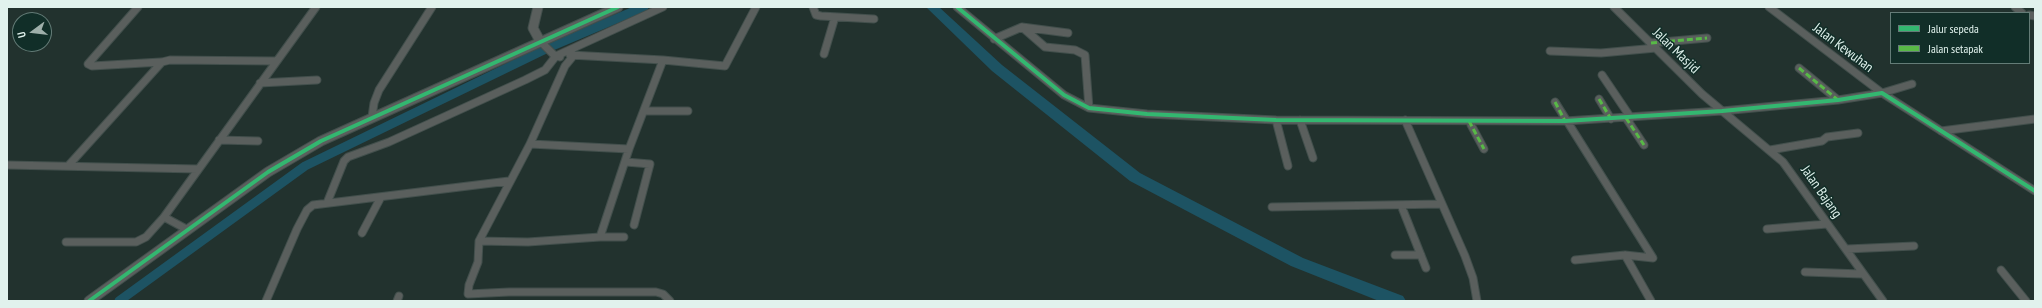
<!DOCTYPE html>
<html>
<head>
<meta charset="utf-8">
<style>
	body { margin:0 }
	#map { position:relative; width:2042px; height:308px; overflow:hidden; background:#22322e; font-family:"PT Sans Narrow",sans-serif }
	canvas { display:block }
	.frame { position:absolute; inset:0; border:8px solid #e1f2ed; pointer-events:none }
	.legend { position:absolute; left:1890px; top:12px; width:140px; height:52px; box-sizing:border-box; background:#112e28; border:1px solid #647c77; margin:0; padding:5px 7px; list-style:none; font-size:12px; color:#e1f2ed }
	.legend li { display:flex; align-items:center; gap:8px; height:20px }
	.legend b { width:20px; border:1px solid #647c77 }
	.north { position:absolute; left:12px; top:12px; width:40px; height:40px; box-sizing:border-box; background:#112e28; border:1px solid #647c77; border-radius:50%; rotate:255deg; font-size:11px; font-weight:700; line-height:16px; text-align:center; color:#e1f2ed }
	.north::after { content:''; display:block; margin:auto; width:14px; height:18px; background:#9eafaa; clip-path:polygon(50% 0,100% 100%,50% 72%,0 100%) }
</style>
</head>
<body>
<div id="map">
<canvas width="2042" height="308"></canvas>
<div class="frame"></div>
<ul class="legend">
<li><b style="height:5px;background:#33b770"></b>Jalur sepeda</li>
<li><b style="height:5px;background:#58b947"></b>Jalan setapak</li>
</ul>
<div class="north">U</div>
</div>
<script>
const ctx = document.querySelector('canvas').getContext('2d');
ctx.lineJoin = 'round';
const shape = rows => new Path2D(rows.map(r => 'M' + r).join(''));
function trace(path, color, width, dash) { ctx.strokeStyle = color; ctx.lineWidth = width; ctx.lineCap = dash ? 'butt' : 'round'; ctx.setLineDash(dash || []); ctx.stroke(path); }
function paint(path, color) { ctx.fillStyle = color; ctx.fill(path, 'evenodd'); }
function drawText(font, color, halo, rows, align = 'center') {
  ctx.font = font + ' "PT Sans Narrow",sans-serif'; ctx.lineWidth = 3; ctx.setLineDash([]); ctx.textBaseline = 'middle'; ctx.strokeStyle = halo; ctx.fillStyle = color; for (const [text, x, y, turn = 0] of rows) {
    ctx.save(); ctx.translate(x, y); ctx.rotate((+turn || 0) * Math.PI / 180); ctx.textAlign = isNaN(turn) ? turn : align; if (halo) ctx.strokeText(text, 0, 0); ctx.fillText(text, 0, 0); ctx.restore();
  }
}
trace(shape([
	[119,301,305,166,552,46,644,7]
]), '#1d5363', 9);
paint(shape([
	[926,7,939,7,1002,65,1140,173,1303,258,1403,296,1406,301,1379,301,1291,266,1130,181,992,71,926,7]
]), '#1d5363');
const minor = shape([
	[138,7,88,64,92,66,161,62],
	[813,7,816,15,821,16,874,19],
	[957,7,1064,95,1089,108,1147,114,1276,120,1565,121,1722,111,1838,100,1882,93,2035,191],
	[1614,7,1702,94,1783,162,1883,301],
	[1769,7,1882,93,1912,84],
	[2015,7,2022,13],
	[2029,15,2035,16],
	[1022,27,1045,47,1075,50,1085,55,1089,108],
	[994,39,1022,27,1068,33],
	[540,41,554,55,560,57],
	[1651,43,1707,38],
	[1550,51,1601,53,1656,48],
	[824,54,835,17],
	[570,55,663,60,725,66,756,7],
	[574,55,565,66,530,144,479,241,478,262,469,285,468,294,509,292,656,292,663,294,670,301],
	[1799,68,1838,100],
	[1602,75,1631,118],
	[260,83,317,80],
	[1599,99,1611,119],
	[1555,102,1653,258,1625,255,1575,260],
	[644,111,688,111],
	[372,117,374,103,379,90,432,7],
	[1626,118,1644,145],
	[1276,120,1288,166],
	[1300,120,1313,158],
	[1405,120,1465,256,1473,278,1477,301],
	[1469,121,1484,149],
	[1941,131,2035,119],
	[219,140,258,141],
	[530,144,629,149],
	[1770,150,1822,141,1827,137,1858,133],
	[626,162,650,164,634,225],
	[7,165,198,169],
	[68,166,162,62,170,60,275,61],
	[327,203,344,161,348,157,389,142,525,80,545,70,556,56,663,7],
	[1401,205,1426,268],
	[1272,207,1442,204],
	[1767,229,1827,224],
	[188,230,164,217,316,7],
	[362,233,381,197],
	[600,237,624,237],
	[479,241,528,242,600,237,629,149,663,60],
	[66,242,136,242,146,237,164,217],
	[1847,249,1914,246],
	[1395,255,1421,255],
	[1625,255,1651,301],
	[2001,270,2026,301],
	[1805,272,1862,274],
	[266,301,297,229,307,210,313,205,509,181],
	[397,301,399,296]
]);
const tertiary = shape([
	[538,7,533,28,540,41],
	[89,301,268,172,321,141,618,7]
]);
trace(minor, '#424f4c', 9);
trace(tertiary, '#424f4c', 11);
trace(minor, '#5a5f5d', 7);
trace(tertiary, '#5a5f5d', 9);
trace(shape([
	[1651,43,1707,38],
	[1799,68,1838,100],
	[1599,99,1611,119],
	[1555,102,1565,121],
	[1626,118,1644,145],
	[1469,121,1484,149]
]), '#58b947', 3, [6, 3]);
trace(shape([
	[957,7,1064,95,1089,108,1147,114,1276,120,1565,121,1722,111,1838,100,1882,93,2035,191],
	[89,301,268,172,321,141,618,7]
]), '#33b770', 4);
drawText('14px', '#e1f2ed', '#112e28', [
	["Jalan Kewuhan",1843,48,37],
	["Jalan Masjid",1676,51,44],
	["Jalan Bajang",1821,192,55]
]);
</script>
</body>
</html>
